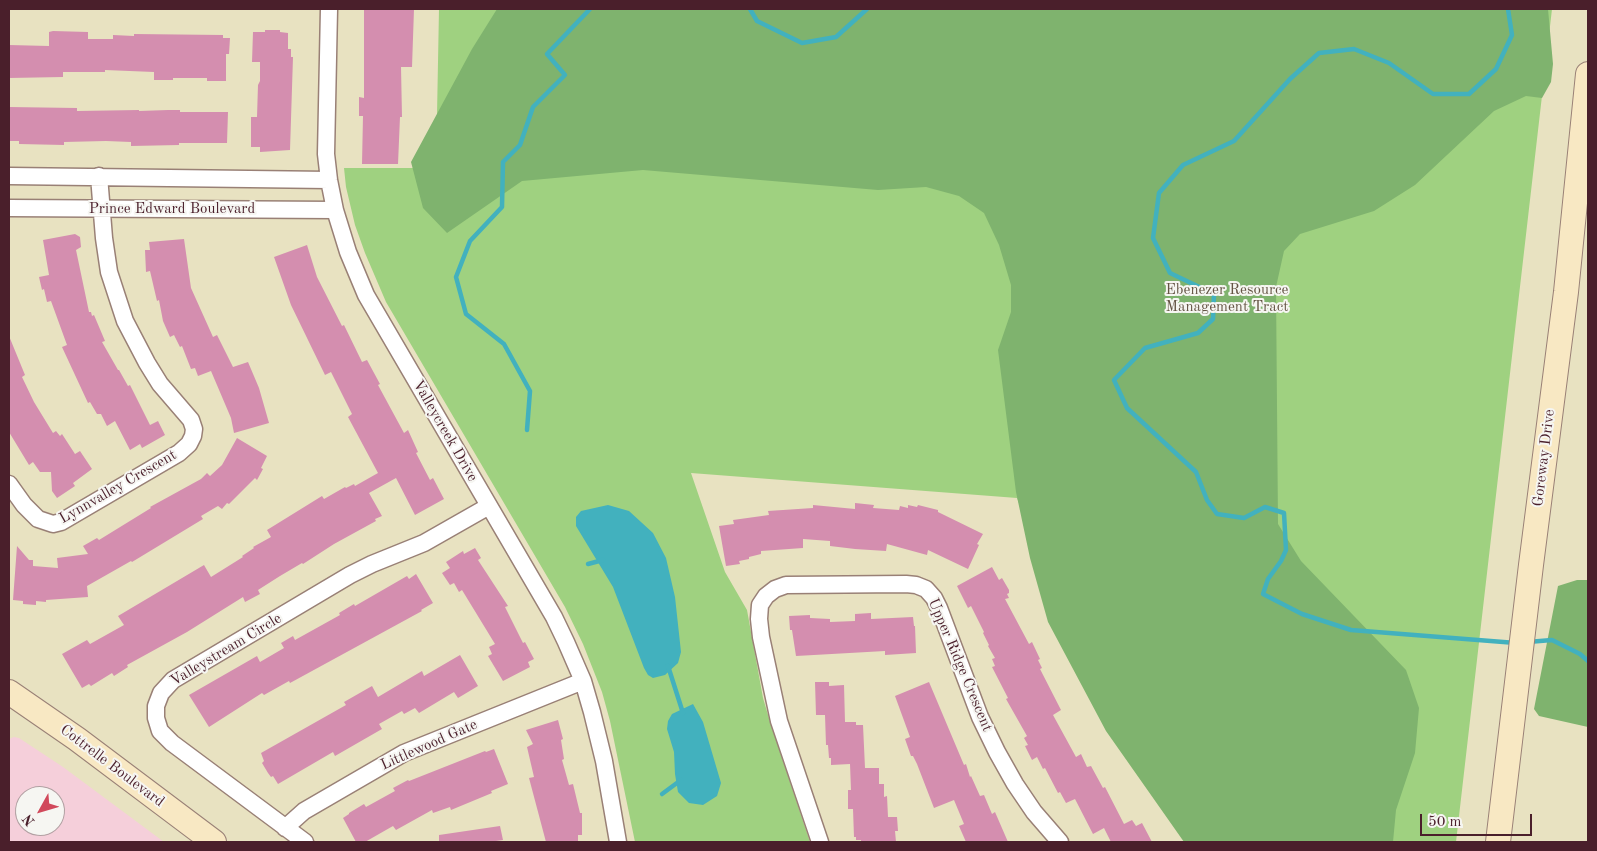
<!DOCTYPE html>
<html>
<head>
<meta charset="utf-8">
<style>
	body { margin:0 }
	#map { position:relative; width:1597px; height:851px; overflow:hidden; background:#e8e2c1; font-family:"Old Standard TT",serif }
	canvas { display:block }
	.frame { position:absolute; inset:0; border:10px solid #4a1f2b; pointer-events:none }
	.north { position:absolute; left:15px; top:786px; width:50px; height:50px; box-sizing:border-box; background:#f6f6f2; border:1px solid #b1a0a2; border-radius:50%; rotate:231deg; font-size:14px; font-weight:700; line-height:20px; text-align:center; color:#4a1f2b }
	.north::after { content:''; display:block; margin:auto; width:18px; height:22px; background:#d1495b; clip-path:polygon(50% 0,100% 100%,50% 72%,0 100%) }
	.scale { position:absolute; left:1420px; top:814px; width:112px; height:22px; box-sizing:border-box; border:2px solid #4a1f2b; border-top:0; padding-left:6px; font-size:15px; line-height:18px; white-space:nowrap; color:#4a1f2b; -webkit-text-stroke:4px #f6f6f2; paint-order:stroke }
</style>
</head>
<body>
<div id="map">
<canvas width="1597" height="851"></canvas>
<div class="frame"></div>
<div class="north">N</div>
<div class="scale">50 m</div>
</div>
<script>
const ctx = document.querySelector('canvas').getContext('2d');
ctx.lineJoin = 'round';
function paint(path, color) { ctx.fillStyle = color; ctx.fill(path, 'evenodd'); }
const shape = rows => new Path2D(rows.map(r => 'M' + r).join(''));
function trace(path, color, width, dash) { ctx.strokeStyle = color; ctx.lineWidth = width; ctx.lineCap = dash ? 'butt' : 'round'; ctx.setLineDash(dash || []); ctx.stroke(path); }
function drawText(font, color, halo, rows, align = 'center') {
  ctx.font = font + ' "Old Standard TT",serif'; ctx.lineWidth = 4; ctx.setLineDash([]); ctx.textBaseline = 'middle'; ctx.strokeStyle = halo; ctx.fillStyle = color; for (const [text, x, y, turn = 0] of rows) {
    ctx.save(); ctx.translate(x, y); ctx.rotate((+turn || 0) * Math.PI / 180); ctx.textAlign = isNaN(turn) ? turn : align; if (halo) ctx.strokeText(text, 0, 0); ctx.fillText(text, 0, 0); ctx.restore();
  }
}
paint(shape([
	[14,737,19,738,63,767,164,842,9,842,9,739],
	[25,796,55,796,55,826,25,826]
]), '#f5cfda');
paint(shape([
	[439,9,1552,9,1456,842,1192,842,1065,631,1017,498,691,473,725,572,747,610,763,698,771,725,810,842,635,842,610,721,602,692,583,644,565,607,386,302,365,253,355,225,346,187,344,168,436,168]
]), '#9fd180');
paint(shape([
	[497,9,1548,9,1553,64,1551,82,1542,98,1526,96,1494,111,1415,185,1374,211,1300,234,1284,251,1276,287,1278,524,1301,561,1406,670,1419,708,1415,753,1396,810,1393,842,1184,842,1106,731,1048,622,1030,558,1016,492,998,350,1011,312,1011,285,999,245,984,213,959,196,926,187,878,190,643,170,522,181,447,233,423,208,411,162,472,49],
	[1577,580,1588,580,1588,727,1539,716,1534,709,1558,586]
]), '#7fb36e');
paint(shape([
	[608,505,629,511,653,533,666,558,675,597,681,652,678,663,665,675,653,678,648,675,644,668,613,587,576,526,576,517,581,511],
	[693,704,703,722,721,783,717,796,703,805,689,803,678,792,675,774,674,752,667,729,668,721,672,714]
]), '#42b1be');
trace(shape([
	[750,9,757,21,802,43,836,37,867,9],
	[1508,9,1512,35,1496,69,1469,94,1433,94,1389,63,1354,49,1319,53,1290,79,1234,141,1183,165,1159,193,1153,238,1170,273,1214,294,1213,319,1198,333,1145,348,1114,380,1127,408,1196,472,1207,500,1217,514,1244,518,1265,507,1284,513,1286,550,1281,561,1268,579,1263,594,1302,614,1351,630,1516,643],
	[527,430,530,391,504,344,466,314,456,277,470,241,502,207,503,162,520,145,533,107,565,75,547,54,590,9],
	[588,564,603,560],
	[1528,642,1552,640,1580,654,1588,661],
	[668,666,683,713],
	[662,794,681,780]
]), '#42b1be', 4.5);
paint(shape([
	[364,9,414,9,412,67,401,67,402,117,400,117,398,164,362,164,363,116,359,116,359,97,364,98],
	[265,30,280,30,280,32,288,33,288,49,291,49,291,57,293,57,290,150,260,152,260,147,251,147,251,117,257,117,258,85,260,81,260,62,252,62,253,32,265,32],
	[53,31,88,32,88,39,113,39,113,35,134,36,134,34,223,35,223,38,230,38,229,54,226,54,226,81,207,81,207,78,173,78,173,80,154,80,154,72,105,70,105,72,63,72,63,77,9,78,9,45,49,46,49,32],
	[9,107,77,108,77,111,139,110,139,111,168,110,180,110,180,112,228,112,227,143,179,143,179,145,131,146,131,142,106,141,64,142,64,145,19,144,19,141,9,141],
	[75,234,80,237,81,247,76,250,89,312,91,312,92,316,94,315,105,341,102,342,118,370,119,370,128,386,130,385,150,425,158,421,165,435,142,448,140,444,130,450,115,421,107,426,101,414,97,414,90,402,88,403,62,347,67,345,51,301,47,302,44,289,42,290,39,277,49,275,43,240],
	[184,239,191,288,213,337,217,335,233,367,248,362,259,388,269,423,234,433,231,418,211,371,198,376,195,368,191,369,182,346,180,347,174,335,170,337,163,321,159,300,157,301,150,271,146,272,145,250,150,250,149,242],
	[307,245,317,277,342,326,344,325,362,362,367,360,380,384,378,385,404,433,408,430,418,452,416,453,430,480,433,478,444,499,415,515,396,478,369,493,382,516,375,519,376,521,334,544,303,564,302,563,280,576,258,590,260,594,245,602,243,597,187,632,127,665,128,667,114,676,112,673,91,686,89,684,82,688,62,654,87,640,90,644,124,625,118,616,204,565,211,577,243,557,242,556,254,548,253,547,271,537,267,530,322,496,324,499,345,487,346,488,354,484,355,486,378,473,348,417,352,414,331,372,325,375,291,305,274,257],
	[9,336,25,375,22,377,34,402,53,433,56,431,60,436,62,434,75,454,80,451,92,469,73,483,75,486,57,498,52,491,51,472,40,472,33,462,29,465,9,432],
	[237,438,267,456,261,468,263,469,257,480,255,478,229,504,227,503,222,509,218,506,201,516,203,519,132,562,131,561,87,586,88,597,46,600,46,602,36,601,36,605,23,604,23,601,13,600,17,546,29,560,33,560,33,566,58,568,57,558,88,554,83,546,97,538,99,540,151,508,150,507,201,479,207,473,210,476,222,465],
	[855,503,874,505,873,508,899,510,900,506,908,508,908,505,917,507,918,505,938,510,938,512,983,534,977,544,979,545,968,569,928,550,927,555,887,544,886,551,855,549,830,546,830,541,803,539,803,548,761,551,761,554,749,557,749,559,739,561,740,564,726,566,719,526,734,524,733,520,769,515,768,511,813,508,813,505,855,509],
	[475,548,481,558,478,560,508,606,505,607,523,643,525,642,534,659,528,662,530,667,503,681,488,656,492,654,489,647,495,644,462,590,459,592,454,583,450,585,442,573,450,568,446,562,463,551,464,554],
	[992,567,999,580,1002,578,1009,590,1009,593,1007,594,1009,598,1005,599,1029,644,1032,642,1040,659,1038,660,1042,668,1040,669,1061,710,1053,715,1076,757,1081,754,1087,767,1091,766,1103,788,1105,787,1124,824,1132,820,1136,826,1142,823,1152,842,1111,842,1104,828,1093,834,1075,799,1066,803,1060,792,1058,793,1045,768,1043,769,1037,757,1032,760,1025,746,1028,745,1024,738,1027,736,1006,699,1008,698,992,667,995,666,992,659,995,658,988,646,989,645,983,633,984,632,971,606,968,608,957,586],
	[416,574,433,603,421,610,422,611,290,683,289,681,264,695,262,693,209,727,189,695,257,656,260,662,284,648,281,643,293,636,295,640,340,615,339,613,354,604,355,606,407,576,409,579],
	[871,613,871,619,913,617,914,626,915,626,916,653,885,655,885,651,796,656,792,630,790,630,789,616,810,615,810,618,830,619,830,622,855,621,855,614],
	[460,655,478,686,458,698,454,692,419,713,415,708,404,714,402,711,379,724,382,729,335,756,333,752,278,784,273,776,271,777,268,773,262,763,264,761,261,753,346,705,344,702,372,686,378,697,422,671,424,676],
	[815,682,829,682,829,686,844,685,845,722,856,722,856,725,863,725,865,768,879,768,879,784,884,784,884,797,887,796,888,817,897,817,898,831,895,831,896,842,861,842,861,840,856,840,856,837,854,837,853,809,848,809,848,790,851,790,850,764,831,765,831,758,829,758,828,745,826,745,825,715,816,715],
	[929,682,964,765,966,764,970,777,971,776,980,796,984,795,992,814,995,812,1008,842,966,842,959,826,964,824,954,800,934,808,917,764,913,756,911,756,905,739,910,737,895,696],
	[558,720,563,739,561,740,564,759,562,760,569,785,573,784,580,813,582,813,582,835,578,835,578,842,546,842,529,778,534,777,527,747,533,744,526,730],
	[494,749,508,784,491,791,492,793,451,810,450,807,433,813,432,810,396,830,393,826,365,842,356,842,343,818,349,814,349,813,364,804,366,807,395,791,393,788,408,780,409,781,485,751,486,752],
	[500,826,503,840,496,841,496,842,439,842,439,835]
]), '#d48eaf');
const street = shape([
	[329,9,326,154,329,180,335,210,348,252,366,295,554,617,566,642,583,681,592,712,604,761,618,842],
	[9,176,329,180],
	[9,208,335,210],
	[9,484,24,505,38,519,53,524,61,522,179,453,189,444,193,436,194,429,191,420,160,384,147,363,125,321,109,272,104,238,99,176],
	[285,828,304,811,404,753,583,681],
	[305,842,172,743,160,731,156,718,156,706,161,693,173,680,350,575,372,564,424,543,489,506],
	[820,842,779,721,761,637,759,619,760,605,766,596,775,589,786,585,906,584,916,585,926,589,934,598,939,608,980,717,997,752,1015,784,1034,812,1060,842]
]);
const secondary = shape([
	[9,692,77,739,214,842],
	[1498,842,1531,565,1566,292,1588,74]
]);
trace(street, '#998076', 19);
trace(secondary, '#998076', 26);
trace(street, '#fff', 16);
trace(secondary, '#f8e8c3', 24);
drawText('15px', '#4a1f2b', '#f6f6f2', [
	["Prince Edward Boulevard",172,209],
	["Valleycreek Drive",445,431,60],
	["Goreway Drive",1544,458,-83],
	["Lynnvalley Crescent",118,487,-30],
	["Valleystream Circle",226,650,-31],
	["Upper Ridge Crescent",960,665,67],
	["Littlewood Gate",429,745,-24],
	["Cottrelle Boulevard",112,766,37]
]);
drawText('15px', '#645444', '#f6f6f2', [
	["Ebenezer Resource",1227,290],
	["Management Tract",1227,307]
]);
</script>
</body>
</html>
